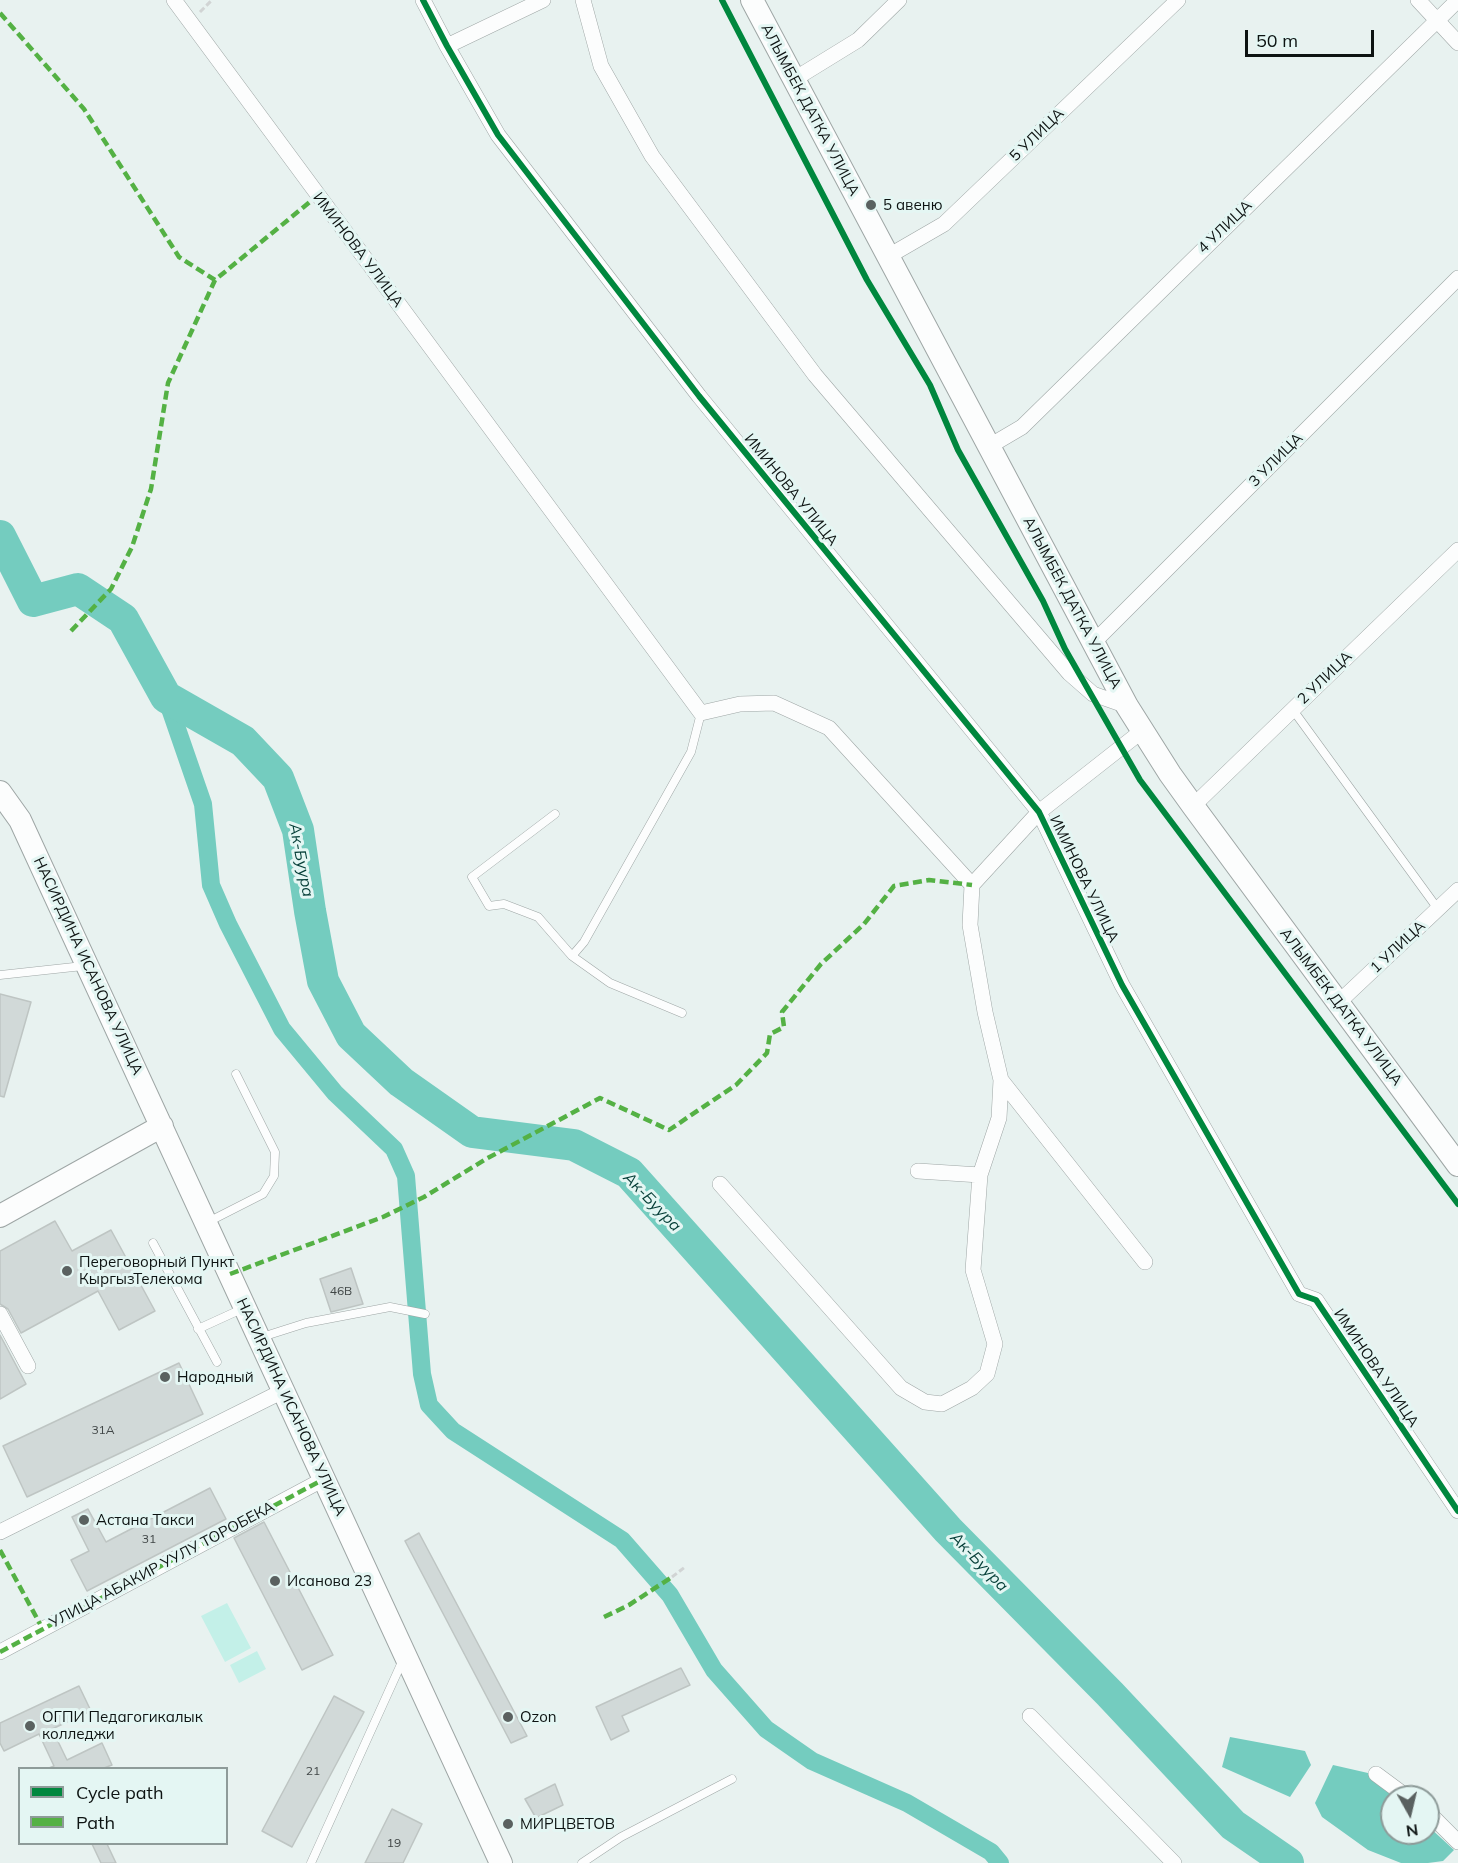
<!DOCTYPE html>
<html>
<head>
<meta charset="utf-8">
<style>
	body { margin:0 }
	#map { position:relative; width:1458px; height:1863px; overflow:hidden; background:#e8f2f0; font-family:Mulish,sans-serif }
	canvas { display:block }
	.legend { position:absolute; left:18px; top:1767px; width:210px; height:78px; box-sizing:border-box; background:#e4f6f3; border:2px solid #8e9b99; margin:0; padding:8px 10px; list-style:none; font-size:18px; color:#0d1312 }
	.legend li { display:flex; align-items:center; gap:12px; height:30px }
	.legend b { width:30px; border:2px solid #8e9b99 }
	.north { position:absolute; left:1380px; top:1785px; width:60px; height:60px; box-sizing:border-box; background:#e4f6f3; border:2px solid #8e9b99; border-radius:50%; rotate:172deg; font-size:16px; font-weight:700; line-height:24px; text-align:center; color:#0d1312 }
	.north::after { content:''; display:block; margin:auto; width:21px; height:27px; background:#5a6160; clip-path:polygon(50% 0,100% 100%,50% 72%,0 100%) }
	.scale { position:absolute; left:1245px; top:30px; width:129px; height:27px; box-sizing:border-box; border:3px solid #0d1312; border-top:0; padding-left:8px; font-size:18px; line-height:21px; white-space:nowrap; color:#0d1312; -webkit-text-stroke:4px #e4f6f3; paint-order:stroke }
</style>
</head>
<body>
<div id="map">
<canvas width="1458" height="1863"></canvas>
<ul class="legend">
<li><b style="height:8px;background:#00873e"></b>Cycle path</li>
<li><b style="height:8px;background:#54b144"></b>Path</li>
</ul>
<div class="north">N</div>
<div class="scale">50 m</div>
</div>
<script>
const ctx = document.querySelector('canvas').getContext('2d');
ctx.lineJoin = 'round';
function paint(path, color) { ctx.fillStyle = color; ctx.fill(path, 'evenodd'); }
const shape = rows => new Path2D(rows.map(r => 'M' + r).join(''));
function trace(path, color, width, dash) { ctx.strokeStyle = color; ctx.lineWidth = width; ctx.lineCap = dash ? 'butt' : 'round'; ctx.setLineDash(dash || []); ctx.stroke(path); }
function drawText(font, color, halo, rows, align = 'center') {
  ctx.font = font + ' Mulish,sans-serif'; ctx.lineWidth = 6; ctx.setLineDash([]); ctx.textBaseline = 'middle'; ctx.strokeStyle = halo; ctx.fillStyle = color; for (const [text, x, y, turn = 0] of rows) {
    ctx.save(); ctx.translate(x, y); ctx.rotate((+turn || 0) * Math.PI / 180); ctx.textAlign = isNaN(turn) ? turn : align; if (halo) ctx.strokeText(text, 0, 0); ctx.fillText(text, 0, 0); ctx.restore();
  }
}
paint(shape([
	[227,1603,251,1648,225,1662,201,1616],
	[257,1651,266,1669,239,1683,230,1665]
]), '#c3f0e8');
paint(shape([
	[1230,1737,1305,1751,1311,1765,1290,1797,1222,1767],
	[1333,1765,1368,1773,1395,1797,1392,1797,1392,1833,1428,1833,1428,1826,1454,1850,1443,1861,1428,1863,1401,1863,1368,1850,1322,1817,1315,1803]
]), '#74ccbf');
trace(shape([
	[166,697,203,804,211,885,228,924,282,1029,335,1093,394,1149,406,1176,422,1374,429,1405,453,1431,622,1540,670,1595,714,1670,766,1729,812,1761,907,1803,991,1852,1000,1863]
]), '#74ccbf', 18);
trace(shape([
	[0,536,33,601,78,589,123,619,166,697,243,741,278,778,298,830,310,911,323,981,351,1035,401,1082,472,1132,574,1145,629,1173,948,1530,1110,1694,1233,1825,1288,1863]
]), '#74ccbf', 32);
const building = shape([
	[0,994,31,1002,4,1097,0,1096,0,994],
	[55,1221,72,1251,111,1230,155,1311,119,1330,98,1291,21,1333,8,1309,0,1304,0,1251,55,1221],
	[351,1268,363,1304,331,1312,320,1279,351,1268],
	[0,1335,26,1384,0,1399,0,1335],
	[179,1363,203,1414,27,1497,3,1446,179,1363],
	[210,1488,226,1519,87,1591,71,1560,89,1551,72,1517,88,1509,106,1542,210,1488],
	[264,1522,333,1655,302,1670,234,1538,264,1522],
	[419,1533,527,1736,511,1743,405,1541,419,1533],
	[681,1668,690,1685,622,1716,629,1731,611,1740,596,1707,681,1668],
	[79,1686,91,1711,52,1729,67,1760,102,1743,112,1765,104,1768,49,1768,54,1766,39,1734,4,1751,0,1743,0,1723,79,1686],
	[334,1696,364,1712,292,1847,262,1831,334,1696],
	[555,1784,563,1805,536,1818,525,1799,555,1784],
	[392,1809,422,1824,403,1863,365,1863,392,1809],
	[92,1844,107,1844,116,1863,101,1863,92,1844]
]);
paint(building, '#d1d9d8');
trace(building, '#bec5c3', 1.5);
const lane = shape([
	[1293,710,1438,909],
	[555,814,472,877,489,906,504,904,538,917,572,956,610,983,682,1013],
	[572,956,584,942,691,752,701,713],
	[0,975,83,966],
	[208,1222,263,1194,274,1176,275,1152,236,1074],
	[153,1243,217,1362],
	[198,1329,244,1308],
	[262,1337,306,1323,390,1307,425,1314],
	[311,1863,402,1662],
	[582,1863,621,1837,732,1779]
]);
const street = shape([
	[174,0,701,713,740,704,774,703,829,728,972,885],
	[423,0,447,46,498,135,699,396,1039,812,1122,985,1299,1294,1316,1300,1458,1511],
	[583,0,601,66,652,156,815,375,1069,673,1093,694,1127,706],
	[1418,0,1458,43],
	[447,46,543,0],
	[793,80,858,40,899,0],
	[887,257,944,224,1178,0],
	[988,447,1022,427,1458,0],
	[1093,643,1458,278],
	[1193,806,1458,550],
	[1338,1003,1458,890],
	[1001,1080,1145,1262],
	[918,1171,980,1175],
	[720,1184,901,1388,925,1402,942,1404,972,1388,987,1374,995,1344,973,1270,980,1175,999,1118,1001,1080,985,1012,970,925,972,885,1039,812,1142,731],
	[0,1314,28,1366],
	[0,1532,283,1391],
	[0,1652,324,1479],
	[1030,1716,1174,1863],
	[1376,1774,1407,1797],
	[1428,1812,1458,1842]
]);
const secondary = shape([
	[752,0,1127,706,1170,774,1193,806,1458,1165],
	[0,792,20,820,501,1863],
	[0,1216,162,1126]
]);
trace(lane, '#9ea6a5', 9);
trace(street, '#9ea6a5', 16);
trace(secondary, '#9ea6a5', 24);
trace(shape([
	[722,0,867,280,930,385,958,450,1043,601,1058,634],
	[200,12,212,0],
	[1104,716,1114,734],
	[1129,760,1140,780,1458,1204],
	[672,1577,685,1567]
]), '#d1d4d4', 3, [6, 3]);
trace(lane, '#fcfdfd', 8);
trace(street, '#fcfdfd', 15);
trace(secondary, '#fcfdfd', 22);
trace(shape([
	[0,13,84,109,179,257,215,280],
	[71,631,111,589,132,547,151,489,168,383,215,280,317,196],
	[230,1274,383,1217,424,1197,486,1159,600,1098,669,1130,736,1085,767,1053,770,1034,784,1027,782,1012,821,964,864,924,894,886,929,880,972,885],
	[0,1550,40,1624],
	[604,1617,629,1605,672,1577],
	[0,1652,324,1479]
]), '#54b144', 4.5, [9, 4.5]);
trace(shape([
	[423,0,447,46,498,135,699,396,1039,812,1122,985,1299,1294,1316,1300,1458,1511],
	[722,0,867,280,930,385,958,450,1043,601,1065,649,1140,780,1458,1204]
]), '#00873e', 6);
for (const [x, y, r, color] of [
	[871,205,6,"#5a6160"],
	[67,1271,6,"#5a6160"],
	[165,1377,6,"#5a6160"],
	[84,1520,6,"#5a6160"],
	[275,1581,6,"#5a6160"],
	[508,1717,6,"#5a6160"],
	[30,1726,6,"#5a6160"],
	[508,1824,6,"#5a6160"]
]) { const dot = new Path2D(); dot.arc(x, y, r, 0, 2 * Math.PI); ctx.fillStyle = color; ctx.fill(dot); trace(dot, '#e4f6f3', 2); }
drawText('12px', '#404646', null, [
	["46В",341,1291],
	["31А",103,1430],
	["31",149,1539],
	["21",313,1771],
	["19",394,1843]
]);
drawText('15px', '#0d1312', '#e4f6f3', [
	["АЛЫМБЕК ДАТКА УЛИЦА",810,110,62],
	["5 УЛИЦА",1037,135,-44],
	["4 УЛИЦА",1225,227,-44],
	["ИМИНОВА УЛИЦА",358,250,53],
	["3 УЛИЦА",1276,460,-45],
	["ИМИНОВА УЛИЦА",791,490,51],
	["АЛЫМБЕК ДАТКА УЛИЦА",1072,603,62],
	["2 УЛИЦА",1325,678,-44],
	["ИМИНОВА УЛИЦА",1084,879,64],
	["1 УЛИЦА",1398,947,-43],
	["НАСИРДИНА ИСАНОВА УЛИЦА",88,966,65],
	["АЛЫМБЕК ДАТКА УЛИЦА",1341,1007,53],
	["ИМИНОВА УЛИЦА",1376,1368,56],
	["НАСИРДИНА ИСАНОВА УЛИЦА",291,1407,65],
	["УЛИЦА АБАКИР УУЛУ ТОРОБЕКА",162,1565,-28]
]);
drawText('15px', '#0d1312', '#e4f6f3', [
	["5 авеню",883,205],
	["Переговорный Пункт",79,1262],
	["КыргызТелекома",79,1279],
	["Народный",177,1377],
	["Астана Такси",96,1520],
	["Исанова 23",287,1581],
	["ОГПИ Педагогикалык",42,1717],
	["колледжи",42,1734],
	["Ozon",520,1717],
	["МИРЦВЕТОВ",520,1824]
], 'left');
drawText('italic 16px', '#043d36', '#e4f6f3', [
	["Ак-Буура",301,860,79],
	["Ак-Буура",652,1202,46],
	["Ак-Буура",979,1562,46]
]);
</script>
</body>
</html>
